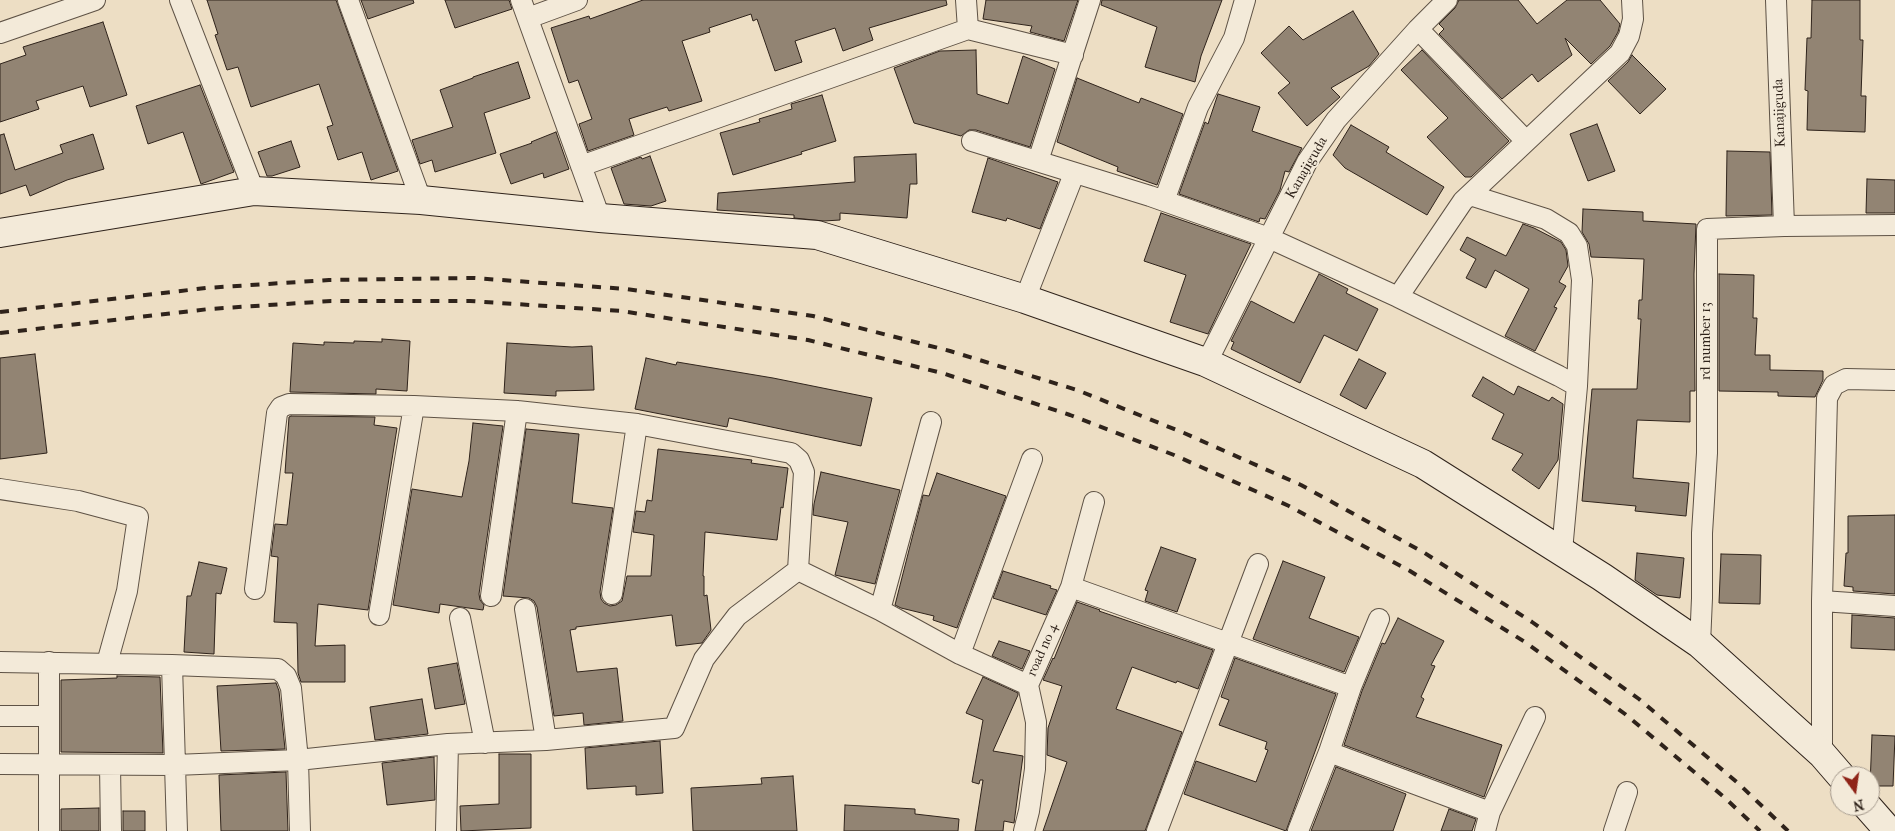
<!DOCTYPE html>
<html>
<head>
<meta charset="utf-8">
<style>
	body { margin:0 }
	#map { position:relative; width:1895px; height:831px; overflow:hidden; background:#eddec4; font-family:"IM FELL French Canon",serif }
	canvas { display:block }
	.north { position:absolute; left:1830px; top:766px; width:50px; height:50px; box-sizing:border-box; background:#f3ead9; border:1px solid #a59a8d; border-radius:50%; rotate:166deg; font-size:14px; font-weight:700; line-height:20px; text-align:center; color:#2f231b }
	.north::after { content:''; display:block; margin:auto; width:18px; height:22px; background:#8f2418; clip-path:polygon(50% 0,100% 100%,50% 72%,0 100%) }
</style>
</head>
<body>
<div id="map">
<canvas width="1895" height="831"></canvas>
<div class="north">N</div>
</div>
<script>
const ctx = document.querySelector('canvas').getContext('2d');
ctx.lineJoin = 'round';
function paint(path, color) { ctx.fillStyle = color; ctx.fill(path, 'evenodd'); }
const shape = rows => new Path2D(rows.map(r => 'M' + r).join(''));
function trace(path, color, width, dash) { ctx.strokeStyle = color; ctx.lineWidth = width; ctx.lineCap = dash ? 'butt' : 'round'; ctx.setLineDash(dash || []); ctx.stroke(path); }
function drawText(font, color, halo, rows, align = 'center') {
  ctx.font = font + ' "IM FELL French Canon",serif'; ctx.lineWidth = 4; ctx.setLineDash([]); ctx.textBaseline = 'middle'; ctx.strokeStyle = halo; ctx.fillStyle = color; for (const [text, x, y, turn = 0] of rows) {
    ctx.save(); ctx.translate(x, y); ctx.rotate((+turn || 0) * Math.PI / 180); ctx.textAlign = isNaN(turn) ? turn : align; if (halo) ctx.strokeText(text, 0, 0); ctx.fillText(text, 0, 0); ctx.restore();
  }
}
const building = shape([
	[207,0,336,0,398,171,371,180,362,152,338,160,327,127,333,125,319,84,251,107,238,67,227,70,215,35,218,34,207,0],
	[361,0,413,0,414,3,368,19,361,0],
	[445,0,509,0,512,9,455,28,445,0],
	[643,0,946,0,947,5,869,28,873,40,843,51,835,28,795,41,802,62,775,71,757,19,753,21,751,14,709,28,710,32,682,41,702,101,669,111,667,107,629,119,634,135,588,151,579,124,592,119,578,80,569,83,551,28,589,16,590,19,643,0],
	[986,0,1078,0,1064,41,1030,32,1032,26,983,19,986,0],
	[1102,0,1222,0,1201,56,1195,82,1145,67,1157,27,1101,5,1102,0],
	[1459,0,1518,0,1537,24,1567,0,1600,0,1620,24,1618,32,1610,46,1591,64,1565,38,1572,55,1538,82,1532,74,1502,99,1439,34,1444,29,1439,24,1455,8,1459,0],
	[1812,0,1860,0,1860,40,1863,40,1861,96,1866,96,1865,132,1807,130,1808,91,1805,90,1807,38,1811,38,1812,0],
	[1353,11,1379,54,1369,66,1331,88,1340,97,1307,126,1278,93,1290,83,1261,53,1289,26,1303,40,1353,11],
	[103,22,127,95,90,107,83,86,36,101,39,109,0,122,0,64,26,55,23,47,103,22],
	[976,50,977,94,1008,104,1023,56,1055,69,1030,147,976,130,969,130,961,136,914,123,894,68,940,51,976,50],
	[1422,50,1509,141,1471,177,1465,177,1427,137,1448,118,1401,70,1422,50],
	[1632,55,1666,89,1640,114,1608,81,1628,62,1632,55],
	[518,62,530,98,484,113,496,153,435,172,432,160,420,164,412,140,453,127,440,90,473,78,473,77,518,62],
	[1077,78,1139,103,1141,98,1183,114,1157,185,1117,171,1118,167,1057,142,1077,78],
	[200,85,234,172,201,184,183,132,148,144,136,106,200,85],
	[1218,94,1260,107,1252,131,1302,148,1289,172,1285,171,1280,190,1265,219,1260,218,1259,222,1179,194,1205,122,1208,124,1218,94],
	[822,95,836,141,801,152,802,154,733,175,720,133,760,122,759,119,792,109,791,104,822,95],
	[1597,124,1615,171,1588,181,1570,134,1597,124],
	[1351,125,1389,147,1386,152,1444,187,1427,215,1345,168,1333,155,1351,125],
	[556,132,569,169,544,178,543,173,511,184,500,154,532,143,531,142,556,132],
	[4,134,15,170,63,153,60,145,93,134,104,169,67,180,30,196,26,185,0,194,0,135,4,134],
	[291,141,300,167,272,176,267,176,258,152,291,141],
	[1727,151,1770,152,1772,215,1726,216,1727,151],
	[916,154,917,184,910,184,907,218,840,213,840,220,824,221,794,218,794,215,717,210,718,193,855,182,854,157,916,154],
	[650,156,666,201,651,206,624,204,611,168,641,157,642,159,650,156],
	[988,158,1058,182,1040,229,1007,218,1006,221,972,212,988,158],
	[1867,179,1895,180,1895,213,1866,213,1867,179],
	[1583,209,1643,212,1643,221,1696,224,1694,274,1695,391,1690,391,1690,422,1637,420,1633,478,1689,483,1686,516,1635,511,1636,506,1582,501,1592,389,1637,389,1641,319,1638,319,1639,300,1642,300,1644,259,1591,257,1589,244,1582,232,1583,209],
	[1161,213,1251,244,1208,334,1170,322,1186,275,1144,261,1161,213],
	[1523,224,1534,228,1561,242,1566,250,1568,266,1559,282,1566,286,1554,307,1557,308,1535,351,1505,336,1529,289,1495,270,1486,288,1466,278,1476,259,1460,250,1467,237,1506,256,1523,224],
	[1319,274,1348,289,1346,293,1378,309,1357,351,1324,335,1300,383,1231,349,1234,342,1231,341,1251,301,1294,323,1319,274],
	[1719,274,1754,275,1753,318,1757,318,1755,355,1770,355,1770,370,1823,371,1823,380,1815,397,1778,396,1778,392,1719,391,1719,274],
	[382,339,410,341,407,391,376,389,376,394,290,392,293,343,324,345,324,342,354,343,354,341,382,342,382,339],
	[507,343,572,347,592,346,594,390,556,391,556,396,504,393,507,343],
	[35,354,47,453,0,459,0,358,35,354],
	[646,358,676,365,677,362,773,378,872,398,861,446,729,418,727,427,635,409,646,358],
	[1359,359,1386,373,1366,409,1340,395,1359,359],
	[1483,377,1514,395,1518,386,1549,401,1552,397,1563,404,1558,460,1539,489,1512,470,1523,454,1492,439,1504,414,1472,396,1483,377],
	[291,416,375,417,374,425,397,428,368,610,318,604,315,646,345,645,345,682,301,682,298,673,297,623,274,622,278,557,271,556,275,524,287,525,293,473,285,473,289,417,291,416],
	[473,423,503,426,479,594,480,600,484,605,483,610,440,604,439,613,393,605,412,489,462,497,469,461,473,423],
	[526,429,579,434,572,503,613,508,600,592,601,599,604,603,610,606,616,605,622,601,627,576,651,576,654,535,633,532,636,511,645,512,647,500,652,501,658,449,752,460,751,463,788,468,783,508,781,507,777,540,705,532,703,576,704,576,704,596,707,595,711,630,702,643,676,646,672,615,576,627,576,629,570,630,577,672,617,668,623,721,584,725,583,713,554,716,537,607,534,601,529,598,503,596,526,429],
	[821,472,900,490,875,584,835,575,848,522,813,515,814,504,821,472],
	[937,473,1006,496,957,628,933,620,934,616,901,608,895,605,923,495,929,496,937,473],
	[1895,515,1895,594,1853,591,1853,587,1844,586,1846,553,1848,553,1848,516,1895,515],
	[1161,547,1196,559,1177,612,1145,601,1148,591,1145,590,1161,547],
	[1637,553,1684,558,1680,598,1657,595,1635,580,1637,553],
	[1721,554,1761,555,1760,604,1719,603,1721,554],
	[1283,561,1325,577,1309,618,1359,637,1344,672,1253,639,1283,561],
	[199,562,227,568,221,594,216,593,214,654,184,652,187,596,191,596,199,562],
	[1003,571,1051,586,1050,588,1057,590,1046,615,993,598,1003,571],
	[1077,602,1100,610,1099,611,1213,650,1198,689,1177,681,1176,683,1132,667,1116,709,1182,732,1145,831,1043,831,1067,762,1047,755,1048,728,1062,686,1043,680,1053,658,1054,659,1077,602],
	[1852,615,1895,618,1895,650,1851,648,1852,615],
	[1398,618,1444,641,1431,665,1435,666,1421,697,1424,699,1416,717,1502,745,1484,797,1344,745,1362,691,1382,643,1385,644,1398,618],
	[999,641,1030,651,1022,669,992,656,999,641],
	[1235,658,1336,694,1286,831,1184,794,1196,761,1256,782,1268,750,1265,749,1267,742,1219,725,1229,700,1221,697,1235,658],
	[457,663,465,704,435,709,428,668,457,663],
	[117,676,160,677,163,753,61,752,61,680,117,678,117,676],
	[983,677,1018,693,1018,695,993,751,1023,756,1014,823,1004,821,1003,831,975,831,983,780,980,780,979,784,972,782,983,720,966,713,983,677],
	[276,683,279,691,285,749,221,751,217,686,276,683],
	[422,699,428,734,375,740,370,707,422,699],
	[1872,735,1895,736,1893,786,1870,786,1872,735],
	[660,741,663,793,636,795,636,786,587,789,585,748,660,741],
	[499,754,531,754,531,828,461,831,460,806,499,804,499,754],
	[434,757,435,800,387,805,382,763,434,757],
	[1336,767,1406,794,1393,831,1311,831,1336,767],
	[286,772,288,831,221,831,219,775,286,772],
	[793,776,797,831,693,831,691,788,762,784,761,778,793,776],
	[845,805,915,809,915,814,959,819,958,831,844,831,845,805],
	[99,808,99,831,61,831,61,809,99,808],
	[1449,809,1476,819,1472,831,1441,831,1449,809],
	[123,811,145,811,145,831,123,831,123,811]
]);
paint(building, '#928473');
trace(building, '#2f231b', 1);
const street = shape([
	[180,0,254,191],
	[348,0,421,200],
	[521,0,600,218],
	[966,0,968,29,1073,55],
	[1776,0,1784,226],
	[528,18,577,0],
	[1418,29,1526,141],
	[0,33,95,0],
	[972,141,1150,196,1269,238,1398,297,1463,201,1620,53,1629,36,1633,19,1632,0],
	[1038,161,1090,0],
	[581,166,968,29],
	[1470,195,1546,219,1569,233,1577,246,1582,280,1577,386,1562,551],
	[1164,201,1198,107,1234,38,1245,0],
	[1398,297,1559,376,1577,386],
	[1025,299,1074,174],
	[1205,362,1213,350,1307,162,1336,120,1418,29,1447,0],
	[0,489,78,501,138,517,127,591,107,663],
	[1071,587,1351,687],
	[255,589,277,413,281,407,289,404,414,406,517,411,637,424,791,453,799,460,804,472,798,570,880,610,960,654,1028,685],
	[612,594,637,424],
	[491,596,517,411],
	[1822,601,1895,606],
	[525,609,546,740],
	[880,610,931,422],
	[379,615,414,406],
	[460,618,485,743],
	[1700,644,1702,598,1702,533,1707,453,1707,229,1784,226,1895,225],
	[960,654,1032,459],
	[0,662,172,665,278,669,286,676,291,688,298,760,300,831],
	[172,665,177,831],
	[0,716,49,716],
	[1329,752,1490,812],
	[1822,754,1822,601,1827,398,1834,385,1846,379,1895,380],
	[0,764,175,765,298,760,448,744,546,740,674,728,704,659,737,616,798,570],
	[110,765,111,831],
	[49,831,49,662],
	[446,831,448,744],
	[1024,831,1029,811,1035,769,1036,722,1028,685,1071,587,1094,502],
	[1157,831,1258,564],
	[1298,831,1329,752,1351,687,1379,619],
	[1485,831,1490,812,1535,717],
	[1614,831,1627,792]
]);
const secondary = shape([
	[0,233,254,191,421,200,600,218,817,235,1025,299,1205,362,1423,464,1602,577,1700,644,1822,754,1841,776],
	[1867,806,1889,831]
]);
trace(street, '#5e5245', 22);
trace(secondary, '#2f231b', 30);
trace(street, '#f3ead9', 20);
trace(secondary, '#f3ead9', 28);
trace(shape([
	[0,312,206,288,329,280,474,278,626,289,813,316,950,351,1077,390,1184,433,1301,485,1423,552,1532,622,1639,699,1739,784,1788,831],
	[0,333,209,309,331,301,470,301,621,311,808,340,942,373,1070,415,1174,455,1289,506,1410,571,1525,642,1625,714,1724,797,1760,831]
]), '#2f231b', 4, [9, 9]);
drawText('14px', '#2f231b', '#f3ead9', [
	["Kanajiguda",1780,113,-92],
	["Kanajiguda",1307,168,-60],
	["rd number 13",1707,341,-90],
	["road no 4",1043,650,-66]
]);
</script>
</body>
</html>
